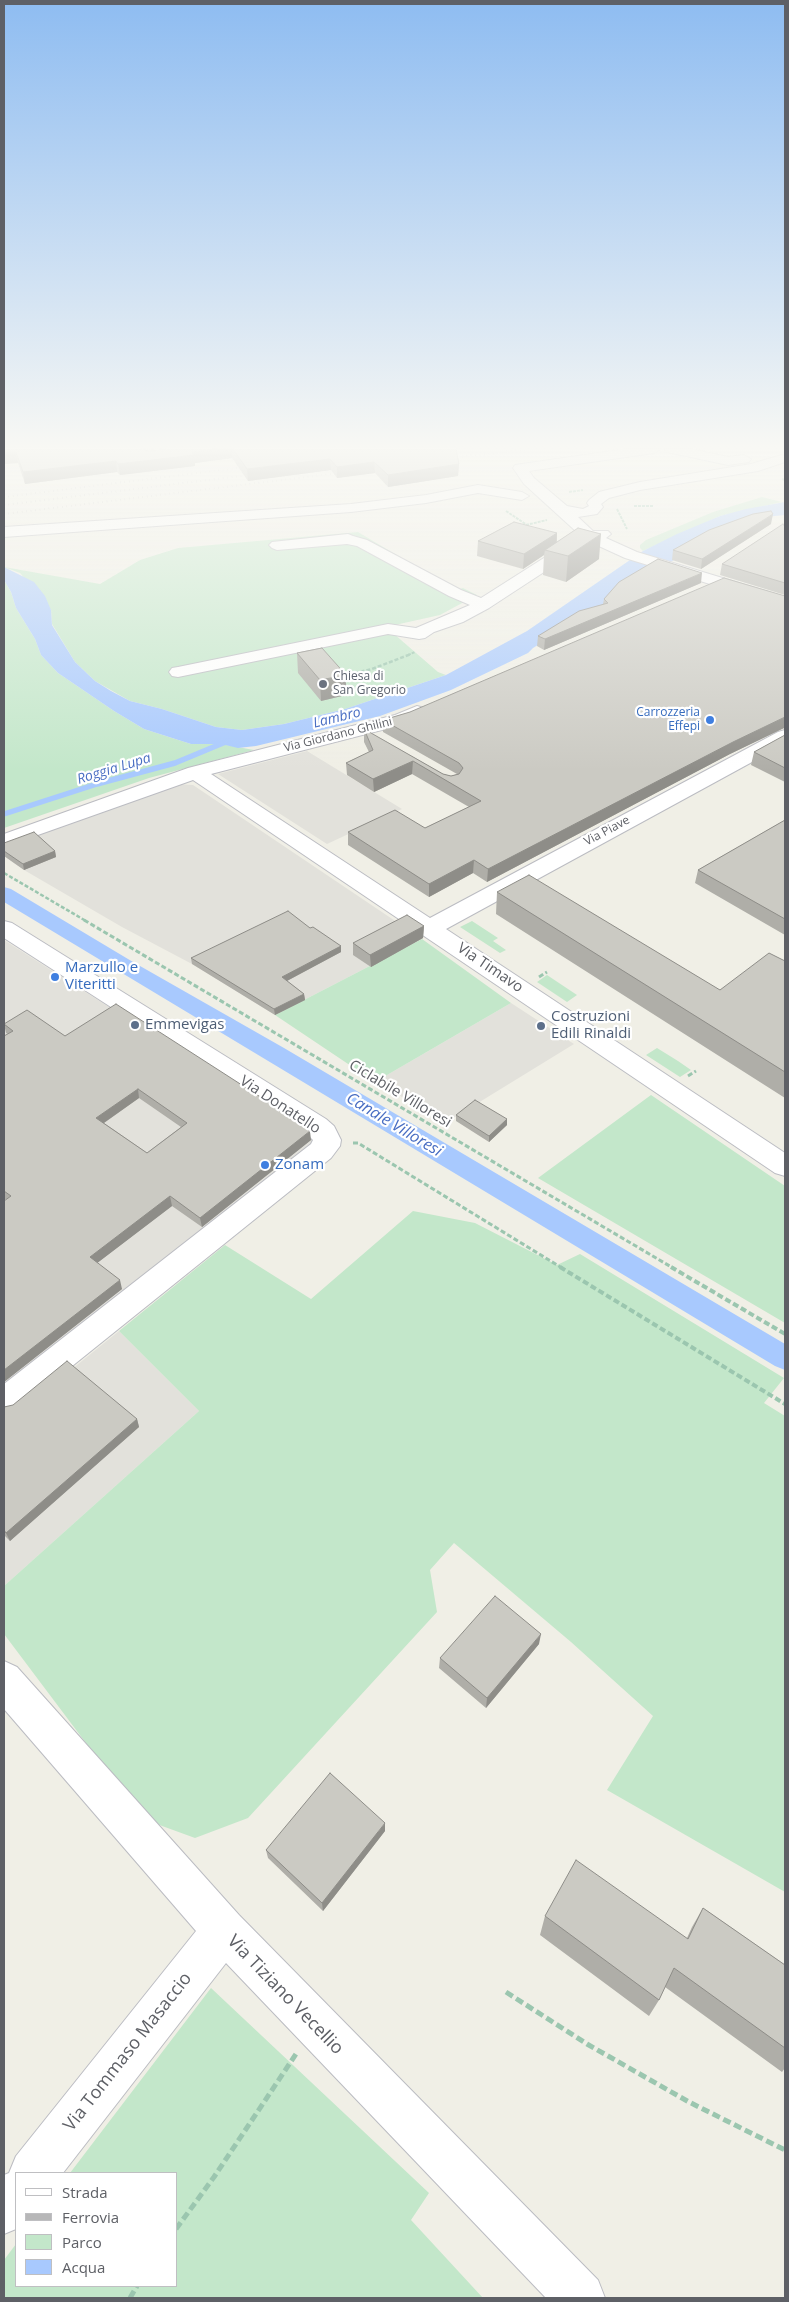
<!DOCTYPE html>
<html>
<head>
<meta charset="utf-8">
<style>
	body { margin:0 }
	#map { position:relative; width:789px; height:2302px; overflow:hidden; background:#f0efe6; font-family:"Open Sans",sans-serif }
	canvas { display:block }
	.frame { position:absolute; inset:0; border:5px solid #5e6066; pointer-events:none }
	.legend { position:absolute; left:15px; top:2172px; width:162px; height:115px; box-sizing:border-box; background:#fff; border:1px solid #bfbfc2; margin:0; padding:6px 9px; list-style:none; font-size:15px; color:#5e6066 }
	.legend li { display:flex; align-items:center; gap:10px; height:25px }
	.legend b { width:25px; border:1px solid #bfbfc2 }
</style>
</head>
<body>
<div id="map">
<canvas width="789" height="2302"></canvas>
<div class="frame"></div>
<ul class="legend">
<li><b style="height:6px;background:#fff"></b>Strada</li>
<li><b style="height:6px;background:#b7b7b8"></b>Ferrovia</li>
<li><b style="height:14px;background:#c3e7ca"></b>Parco</li>
<li><b style="height:14px;background:#a8c9fe"></b>Acqua</li>
</ul>
</div>
<script>
const ctx = document.querySelector('canvas').getContext('2d');
ctx.lineJoin = 'round';
function paint(path, color) { ctx.fillStyle = color; ctx.fill(path, 'evenodd'); }
const shape = rows => new Path2D(rows.map(r => 'M' + r).join(''));
function trace(path, color, width, dash) { ctx.strokeStyle = color; ctx.lineWidth = width; ctx.lineCap = dash ? 'butt' : 'round'; ctx.setLineDash(dash || []); ctx.stroke(path); }
function drawText(font, color, halo, rows, align = 'center') {
  ctx.font = font + ' "Open Sans",sans-serif'; ctx.lineWidth = 4.5; ctx.setLineDash([]); ctx.textBaseline = 'middle'; ctx.strokeStyle = halo; ctx.fillStyle = color; for (const [text, x, y, turn = 0] of rows) {
    ctx.save(); ctx.translate(x, y); ctx.rotate((+turn || 0) * Math.PI / 180); ctx.textAlign = isNaN(turn) ? turn : align; if (halo) ctx.strokeText(text, 0, 0); ctx.fillText(text, 0, 0); ctx.restore();
  }
}
paint(shape([
	[307,751,402,809,327,844,218,774],
	[176,784,193,785,422,939,275,1015,192,964,122,927,24,870,4,856,34,837],
	[4,940,317,1140,4,1389,4,1213,13,1206,4,1198],
	[511,1003,574,1044,447,1122,375,1082],
	[119,1331,199,1411,4,1586,4,1424]
]), '#e2e1db');
paint(shape([
	[762,497,782,502,720,516,643,551,640,548,640,545,646,540,713,512],
	[358,532,456,590,463,588,477,595,440,615,386,627,438,672,446,675,345,709,284,724,242,730,216,727,162,709,130,701,95,681,75,662,52,624,51,610,20,573,4,567,100,584,140,560,178,548],
	[4,580,11,592,16,608,35,639,41,655,58,673,114,711,144,729,191,744,221,744,254,750,149,778,4,828],
	[472,921,498,938,493,941,506,950,500,953,460,927],
	[422,939,511,1003,375,1082,275,1015],
	[547,975,577,995,567,1002,537,982],
	[657,1048,678,1061,691,1070,680,1077,646,1055],
	[651,1095,785,1186,785,1323,538,1178],
	[413,1211,475,1223,557,1265,580,1254,784,1378,764,1403,785,1416,785,1892,607,1790,653,1716,571,1642,454,1543,430,1570,437,1612,248,1818,195,1838,143,1819,4,1634,4,1586,199,1411,119,1331,225,1245,311,1299],
	[211,1988,429,2193,411,2220,483,2298,4,2298,4,2260,16,2244,16,2286,176,2286,176,2173,70,2173]
]), '#c3e7ca');
paint(shape([
	[785,502,785,515,745,519,631,585,595,610,533,648,528,653,451,690,380,716,256,746,238,748,221,744,191,744,144,729,114,711,58,673,41,655,35,639,16,608,11,592,4,580,4,567,34,582,45,596,51,610,52,625,75,662,95,681,111,691,130,701,162,709,216,727,242,730,284,724,345,709,446,675,527,631,643,551,677,534,720,516,746,509]
]), '#a8c9fe');
trace(shape([
	[4,814,97,784,175,763,228,741]
]), '#a8c9fe', 5.5);
paint(shape([
	[4,887,11,889,133,962,284,1048,785,1344,785,1370,775,1366,4,902,4,887]
]), '#a8c9fe');
const minor = shape([
	[626,449,661,449,654,453,529,471,534,478,567,506,583,509,589,506,587,503,589,500,599,492,640,482,751,464,785,454,785,462,758,471,640,490,609,498,601,504,603,507,597,514,578,517,593,531,608,531,611,534,606,538,637,552,785,597,785,607,625,558,590,542,489,608,463,622,434,632,425,638,419,639,388,634,178,677,172,676,169,672,172,668,178,667,388,624,416,628,470,605,449,596,357,546,347,544,277,550,272,548,269,545,272,542,348,534,353,536,367,540,461,590,481,598,580,535,524,484,513,468,515,465,626,449],
	[665,449,691,449,728,457,744,455,751,459,749,462,728,465,667,452,665,449],
	[478,485,522,492,529,496,522,500,478,493,426,503,351,512,4,537,4,527,351,504,426,495,478,485],
	[417,706,424,708,426,712,424,716,409,723,211,774,430,918,778,732,785,730,785,744,446,929,785,1153,785,1176,775,1173,193,780,4,847,4,834,188,768,395,715,417,706],
	[4,921,12,923,326,1119,334,1126,341,1140,340,1146,331,1158,15,1412,4,1416,4,1384,311,1144,313,1140,306,1133,4,938,4,921],
	[4,1661,17,1667,239,1915,598,2280,605,2298,546,2298,226,1963,63,2173,16,2173,16,2229,4,2234,4,2175,9,2173,16,2156,196,1931,4,1709,4,1661]
]);
trace(minor, '#bbbcc2', 2);
trace(shape([
	[782,479,785,480],
	[569,492,583,490],
	[634,506,653,506],
	[617,509,627,529],
	[506,511,530,527],
	[526,525,547,520],
	[408,655,415,652]
]), '#9bc6af', 2, [3, 1]);
trace(shape([
	[343,676,372,669,411,654],
	[4,873,86,921]
]), '#9bc6af', 2.5, [4, 2]);
trace(shape([
	[84,920,673,1268],
	[539,977,547,972],
	[688,1076,696,1071],
	[353,1143,358,1143,562,1268]
]), '#9bc6af', 3, [5, 2.5]);
trace(shape([
	[560,1267,785,1404],
	[671,1267,785,1334]
]), '#9bc6af', 4, [6, 3]);
trace(shape([
	[506,1992,587,2044,689,2102,785,2150],
	[176,2229,214,2177,296,2054],
	[130,2298,137,2286]
]), '#9bc6af', 5, [8, 4]);
paint(minor, '#fff');
trace(shape([
	[444,459,528,449],
	[4,497,253,466],
	[4,505,257,474],
	[4,514,347,472]
]), '#b7b7b8', 2, [0.5, 4]);
paint(shape([
	[4,449,162,449,151,450,143,450,149,451,167,449,456,449,459,464,458,476,388,487,375,473,337,478,331,470,248,481,232,458,195,463,195,466,162,470,120,475,117,472,25,484,18,463,4,464],
	[771,524,701,569,672,560,673,550],
	[785,527,785,595,720,575,722,564],
	[557,533,557,542,599,559,566,582,543,575,544,555,523,569,477,556,478,541],
	[701,583,544,650,537,646,538,636,603,604,604,599],
	[785,596,785,729,784,728,730,754,487,882,473,873,429,897,348,845,348,832,425,828,469,807,412,774,374,792,347,775,346,763,369,752,364,742,364,729,443,774,451,776,457,774,383,732,383,720,410,712],
	[297,653,346,695,321,701,298,673],
	[785,735,785,782,751,765,754,752],
	[785,820,785,935,695,883,698,870],
	[4,843,55,851,56,857,24,870,4,856],
	[497,892,720,990,785,961,785,1098,496,914],
	[424,926,423,938,371,967,353,955,353,943],
	[310,928,341,946,341,952,287,981,304,994,305,1000,275,1015,192,964,191,958],
	[4,1024,65,1036,311,1140,202,1227,172,1206,97,1263,122,1289,4,1382,4,1201,6,1200,4,1198,4,1036,8,1034,6,1033],
	[139,1098,181,1127,147,1153,104,1123],
	[456,1115,507,1119,507,1125,489,1142,456,1121],
	[4,1407,137,1419,139,1427,10,1541,4,1535],
	[539,1644,486,1708,439,1668,440,1658],
	[385,1831,323,1911,268,1858,266,1850],
	[703,1908,785,1965,785,2068,782,2072,665,1987,659,2000,649,2016,540,1935,545,1916,687,1938,692,1927]
]), '#afaea8');
paint(shape([
	[215,449,232,449,232,458,195,463,195,466,120,475,118,464,192,452],
	[16,452,18,463,4,464,4,453],
	[330,459,331,470,248,481,247,469],
	[116,461,117,472,25,484,23,472],
	[374,462,375,473,337,478,337,467],
	[459,464,458,476,388,487,388,475],
	[773,514,771,524,701,569,702,559],
	[557,533,556,548,545,550,544,555,523,569,524,554],
	[601,534,599,559,566,582,568,556],
	[702,573,701,583,544,650,545,639],
	[346,675,346,695,321,701,320,680],
	[785,717,784,728,730,754,487,882,488,869,733,742],
	[413,761,412,774,374,792,373,779],
	[55,851,56,857,24,870,23,864],
	[474,860,473,873,429,897,429,884],
	[424,926,423,938,371,967,370,955],
	[341,946,341,952,283,983,282,977],
	[304,994,305,1000,275,1015,274,1009],
	[138,1089,139,1098,98,1127,96,1118],
	[507,1119,507,1125,489,1142,489,1136],
	[310,1131,311,1140,202,1227,200,1218],
	[170,1196,172,1206,92,1267,90,1257],
	[120,1280,122,1289,4,1382,4,1370],
	[137,1419,139,1427,10,1541,6,1533],
	[541,1634,539,1644,486,1708,487,1698],
	[385,1823,385,1831,323,1911,322,1903]
]), '#8e8d88');
const building = shape([
	[4,449,139,449,149,451,167,449,215,449,192,452,194,455,161,459,118,464,116,461,23,472,16,452,4,453,4,449],
	[233,449,456,449,459,464,388,475,374,462,337,467,330,459,247,469,233,449],
	[771,511,773,514,702,559,673,550,709,530,753,514,771,511],
	[514,522,557,533,524,554,478,541,514,522],
	[783,524,785,527,785,583,722,564,783,524],
	[578,528,601,534,568,556,545,550,578,528],
	[658,559,702,573,545,639,538,636,579,611,608,603,604,599,619,582,658,559],
	[724,578,785,596,785,717,733,742,488,869,474,860,429,884,348,832,395,810,425,828,481,801,413,761,373,779,346,763,373,750,364,729,443,774,451,776,459,774,463,768,459,763,383,720,410,712,724,578],
	[322,648,346,675,320,680,297,653,322,648],
	[785,735,785,768,754,752,785,735],
	[785,820,785,919,698,870,785,820],
	[34,832,55,851,23,864,4,851,4,843,34,832],
	[529,875,720,990,769,953,785,961,785,1072,497,892,529,875],
	[288,911,310,928,313,927,341,946,282,977,304,994,274,1009,191,958,288,911],
	[407,915,424,926,370,955,353,943,407,915],
	[116,1004,304,1125,310,1131,200,1218,170,1196,90,1257,120,1280,4,1370,4,1201,11,1196,4,1191,4,1036,13,1031,4,1024,27,1010,65,1036,116,1004],
	[138,1089,187,1123,147,1153,96,1118,138,1089],
	[475,1100,507,1119,489,1136,456,1115,475,1100],
	[67,1361,137,1419,6,1533,4,1530,4,1407,13,1405,67,1361],
	[495,1596,541,1634,487,1698,440,1658,495,1596],
	[330,1773,385,1823,322,1903,266,1850,330,1773],
	[576,1860,688,1939,703,1908,785,1965,785,2048,674,1968,659,2000,545,1916,576,1860]
]);
paint(building, '#cbcac3');
trace(building, '#8e8d88', 1);
const sky = ctx.createLinearGradient(0, 0, 0, 771);
sky.addColorStop(0, '#8ebcf1');
sky.addColorStop(0.58, '#f8f8f4');
sky.addColorStop(1, '#f8f8f400');
ctx.fillStyle = sky;
ctx.fillRect(0, 0, 789, 771);
for (const [x, y, r, color] of [
	[323,684,5,"#6b7280"],
	[710,720,5,"#3f7fe0"],
	[55,977,5,"#3f7fe0"],
	[135,1025,5,"#5c6f8a"],
	[541,1026,5,"#5c6f8a"],
	[265,1165,5,"#3f7fe0"]
]) { const dot = new Path2D(); dot.arc(x, y, r, 0, 2 * Math.PI); ctx.fillStyle = color; ctx.fill(dot); trace(dot, '#fff', 2); }
drawText('12px', '#5b616d', '#fff', [
	["Chiesa di",333,677],
	["San Gregorio",333,691]
], 'left');
drawText('12px', '#366cbe', '#fff', [
	["Carrozzeria",700,713],
	["Effepi",700,727]
], 'right');
drawText('12px', '#5e6066', '#fff', [
	["Via Giordano Ghilini",338,735,-14],
	["Via Piave",607,831,-28]
]);
drawText('italic 14px', '#496ec3', '#fff', [
	["Lambro",337,718,-14],
	["Roggia Lupa",114,769,-17]
]);
drawText('15px', '#366cbe', '#fff', [
	["Marzullo e",65,968],
	["Viteritti",65,985],
	["Zonam",275,1165]
], 'left');
drawText('15px', '#5e6066', '#fff', [
	["Via Timavo",490,968,34],
	["Ciclabile Villoresi",400,1094,31],
	["Via Donatello",280,1105,33]
]);
drawText('15px', '#4e5e75', '#fff', [
	["Costruzioni",551,1017],
	["Edili Rinaldi",551,1034],
	["Emmevigas",145,1025]
], 'left');
drawText('italic 16px', '#496ec3', '#fff', [
	["Canale Villoresi",394,1125,31]
]);
drawText('18px', '#5e6066', '#fff', [
	["Via Tiziano Vecellio",285,1995,46],
	["Via Tommaso Masaccio",128,2052,-52]
]);
</script>
</body>
</html>
